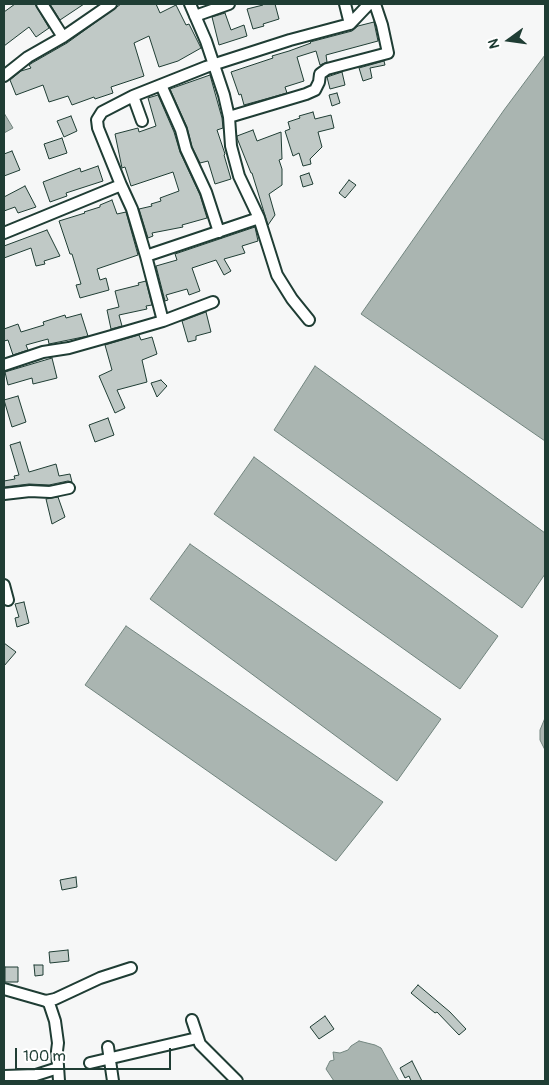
<!DOCTYPE html>
<html>
<head>
<meta charset="utf-8">
<style>
	body { margin:0 }
	#map { position:relative; width:549px; height:1085px; overflow:hidden; background:#f6f7f7; font-family:Pangolin,sans-serif }
	canvas { display:block }
	.frame { position:absolute; inset:0; border:5px solid #1f3d34; pointer-events:none }
	.north { position:absolute; left:484px; top:15px; width:50px; height:50px; -webkit-text-stroke:4px #fff; paint-order:stroke; rotate:256deg; font-size:14px; font-weight:700; line-height:20px; text-align:center; color:#1f3d34 }
	.north::after { content:''; display:block; margin:auto; width:18px; height:22px; background:#1f3d34; clip-path:polygon(50% 0,100% 100%,50% 72%,0 100%) }
	.scale { position:absolute; left:15px; top:1048px; width:156px; height:22px; box-sizing:border-box; border:2px solid #1f3d34; border-top:0; padding-left:6px; font-size:15px; line-height:18px; white-space:nowrap; color:#1f3d34; -webkit-text-stroke:4px #fff; paint-order:stroke }
</style>
</head>
<body>
<div id="map">
<canvas width="549" height="1085"></canvas>
<div class="frame"></div>
<div class="north">N</div>
<div class="scale">100 m</div>
</div>
<script>
const ctx = document.querySelector('canvas').getContext('2d');
ctx.lineJoin = 'round';
function paint(path, color) { ctx.fillStyle = color; ctx.fill(path, 'evenodd'); }
const shape = rows => new Path2D(rows.map(r => 'M' + r).join(''));
function trace(path, color, width, dash) { ctx.strokeStyle = color; ctx.lineWidth = width; ctx.lineCap = dash ? 'butt' : 'round'; ctx.setLineDash(dash || []); ctx.stroke(path); }
const water = shape([
	[545,55,545,441,361,314,504,110,545,55],
	[4,113,13,128,4,133,4,113],
	[315,366,545,533,545,574,522,608,274,430,315,366],
	[254,457,498,636,460,689,214,514,254,457],
	[190,544,441,719,397,781,150,599,190,544],
	[126,626,383,802,336,861,85,685,126,626],
	[545,718,545,750,540,740,540,730,545,718],
	[359,1041,375,1045,381,1048,399,1081,334,1081,326,1069,330,1061,334,1060,333,1052,340,1053,348,1050,351,1046,359,1041]
]);
paint(water, '#aab5b1');
trace(water, '#72857f', 1);
const building = shape([
	[15,4,35,4,49,28,36,37,29,27,4,46,4,12,15,4],
	[50,4,84,4,60,20,50,4],
	[121,4,156,4,160,13,176,5,186,25,189,24,201,48,178,61,159,67,149,36,134,43,144,76,111,87,113,93,95,99,94,97,72,105,68,96,49,102,43,85,16,95,10,80,21,71,31,68,29,65,32,63,67,43,121,4],
	[263,4,275,4,279,19,263,24,264,26,253,29,247,9,263,5,263,4],
	[225,13,231,30,244,25,247,36,219,45,212,17,225,13],
	[374,22,378,41,326,55,327,62,320,65,316,51,297,57,304,81,285,87,287,93,244,105,241,94,239,95,231,72,273,58,272,56,289,51,311,43,310,42,352,31,358,26,374,22],
	[384,61,385,65,370,68,372,78,363,81,359,68,384,61],
	[342,72,345,85,330,89,327,77,342,72],
	[210,75,222,118,223,128,217,130,225,154,224,155,231,179,215,184,208,161,200,163,192,147,187,127,170,89,210,75],
	[337,93,340,103,332,106,329,95,337,93],
	[158,95,174,132,180,152,200,195,207,218,182,225,183,227,152,233,153,236,148,238,139,209,152,206,151,204,161,201,160,198,179,191,173,172,131,186,125,167,122,168,115,134,138,128,139,132,156,126,148,98,158,95],
	[313,112,315,119,331,115,334,128,318,132,322,147,310,159,311,164,303,166,299,153,293,156,285,131,290,129,288,122,300,118,299,116,313,112],
	[71,116,77,131,64,137,57,121,71,116],
	[253,130,257,141,281,132,282,159,279,160,282,169,282,185,269,194,275,215,268,225,252,173,251,173,237,138,237,136,253,130],
	[62,138,67,153,49,159,44,144,62,138],
	[12,151,20,170,4,176,4,154,12,151],
	[98,166,103,181,66,193,67,196,50,202,43,182,80,168,81,172,98,166],
	[309,173,313,184,303,187,300,176,309,173],
	[349,180,356,185,345,198,339,193,349,180],
	[25,186,36,207,18,213,15,207,4,211,4,197,25,186],
	[112,200,117,214,126,212,138,255,97,269,100,280,106,278,109,290,80,298,76,285,81,284,72,254,70,254,59,221,85,213,84,212,100,207,100,205,112,200],
	[255,227,258,241,242,246,245,253,224,259,231,271,224,275,216,260,192,268,200,291,189,295,187,289,166,295,168,300,165,301,156,266,177,260,175,254,255,227],
	[47,230,60,256,44,261,45,264,36,266,31,248,4,258,4,246,47,230],
	[146,281,152,305,146,306,147,309,119,315,122,326,111,329,107,310,119,307,115,291,139,285,138,283,146,281],
	[206,312,211,332,196,336,196,340,188,342,182,321,206,312],
	[81,314,88,336,49,344,48,339,26,345,28,350,13,355,8,340,4,341,4,329,18,324,21,332,44,325,43,322,65,315,66,318,81,314],
	[139,335,141,340,152,337,157,354,142,360,147,382,117,390,125,408,115,413,99,376,112,370,105,345,139,335],
	[52,358,57,378,33,384,32,378,8,385,5,372,52,358],
	[161,380,167,386,157,397,151,383,161,380],
	[18,396,26,422,12,427,4,400,18,396],
	[108,418,114,435,95,442,89,425,108,418],
	[20,442,29,472,56,464,59,476,70,474,72,482,68,481,49,485,29,484,4,487,4,481,15,479,14,476,19,475,10,445,20,442],
	[58,497,65,517,52,524,46,499,58,497],
	[24,602,29,623,17,627,15,618,19,617,15,604,24,602],
	[4,643,16,652,4,666,4,643],
	[76,877,77,887,62,890,60,880,76,877],
	[68,950,69,961,50,963,49,952,68,950],
	[34,965,43,965,43,975,35,976,34,965],
	[5,967,18,967,18,982,5,982,5,967],
	[418,985,450,1012,466,1029,459,1035,437,1012,435,1013,411,993,418,985],
	[325,1016,334,1029,319,1039,310,1027,325,1016],
	[412,1061,422,1081,411,1081,409,1076,405,1078,400,1068,412,1061]
]);
paint(building, '#c0c9c6');
trace(building, '#1f3d34', 1);
const minor = shape([
	[42,4,63,37],
	[190,4,206,41,224,95,229,117,231,146,239,176,259,218,277,275,292,299,309,320],
	[195,16,229,4],
	[350,24,369,4],
	[4,76,28,57,63,37,111,4],
	[161,85,181,130,186,149,206,192,219,232],
	[133,96,142,121],
	[229,117,306,94,315,90,319,82,320,74,327,69,388,53,382,25,375,4],
	[121,185,132,209,146,256],
	[4,233,121,185,98,128,97,120,102,112,133,96,206,67,290,40,350,24,345,4],
	[163,321,146,256,259,218],
	[4,365,43,352,69,348,108,337,163,321,213,302],
	[4,494,30,491,50,492,69,488],
	[4,585,8,600],
	[4,989,46,1001,49,1003,55,1021,58,1043,57,1051,59,1081],
	[46,1001,55,999,100,978,131,968],
	[192,1020,200,1044,237,1081],
	[108,1047,113,1081],
	[90,1063,197,1038],
	[4,1076,36,1075,58,1068]
]);
trace(minor, '#1f3d34', 14);
trace(minor, '#fff', 10);
</script>
</body>
</html>
